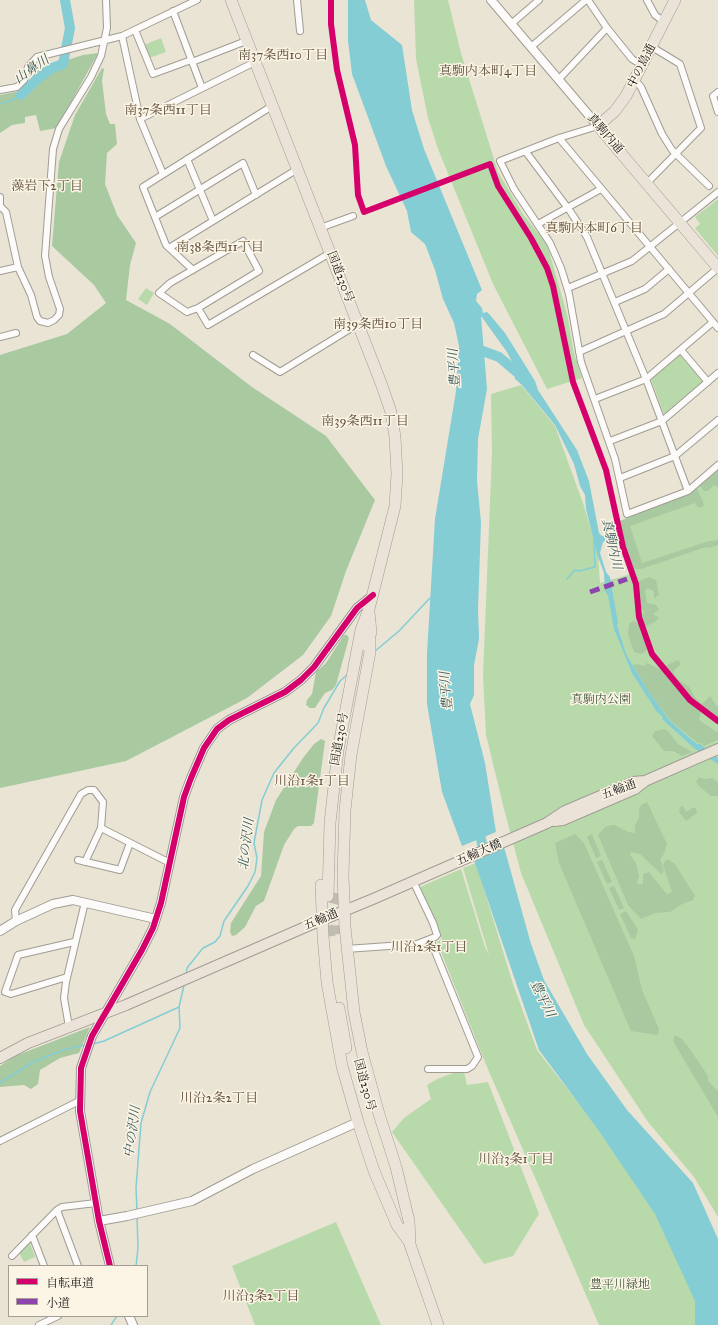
<!DOCTYPE html>
<html>
<head>
<meta charset="utf-8">
<style>
	body { margin:0 }
	#map { position:relative; width:718px; height:1325px; overflow:hidden; background:#eae4d5; font-family:"IM FELL Great Primer","Noto Serif JP",serif }
	canvas { display:block }
	.legend { position:absolute; left:8px; top:1265px; width:140px; height:52px; box-sizing:border-box; background:#fcf5e5; border:1px solid #a29e95; margin:0; padding:5px 7px; list-style:none; font-size:12px; color:#1c1c1c }
	.legend li { display:flex; align-items:center; gap:8px; height:20px }
	.legend b { width:20px; border:1px solid #a29e95 }
</style>
</head>
<body>
<div id="map">
<canvas width="718" height="1325"></canvas>
<ul class="legend">
<li><b style="height:5px;background:#d6006c"></b>自転車道</li>
<li><b style="height:5px;background:#8e44ad"></b>小道</li>
</ul>
</div>
<script>
const ctx = document.querySelector('canvas').getContext('2d');
ctx.lineJoin = 'round';
function paint(path, color) { ctx.fillStyle = color; ctx.fill(path, 'evenodd'); }
const shape = rows => new Path2D(rows.map(r => 'M' + r).join(''));
function trace(path, color, width, dash) { ctx.strokeStyle = color; ctx.lineWidth = width; ctx.lineCap = dash ? 'butt' : 'round'; ctx.setLineDash(dash || []); ctx.stroke(path); }
function drawText(font, color, halo, rows, align = 'center') {
  ctx.font = font + ' "IM FELL Great Primer","Noto Serif JP",serif'; ctx.lineWidth = 3; ctx.setLineDash([]); ctx.textBaseline = 'middle'; ctx.strokeStyle = halo; ctx.fillStyle = color; for (const [text, x, y, turn = 0] of rows) {
    ctx.save(); ctx.translate(x, y); ctx.rotate((+turn || 0) * Math.PI / 180); ctx.textAlign = isNaN(turn) ? turn : align; if (halo) ctx.strokeText(text, 0, 0); ctx.fillText(text, 0, 0); ctx.restore();
  }
}
paint(shape([
	[414,0,448,0,461,53,498,172,523,214,547,244,567,314,574,353,582,378,547,389,493,284,438,149,428,118,416,59],
	[161,38,166,52,149,58,144,45],
	[718,199,718,256,695,228,700,224,695,217],
	[146,288,154,293,147,305,138,299],
	[679,354,703,381,665,414,663,412,651,379],
	[521,385,555,426,583,503,598,552,600,583,634,573,625,544,620,521,689,493,718,469,718,1217,694,1177,648,1122,584,1025,521,873,504,809,486,735,483,676,492,452,491,394],
	[476,863,513,984,537,1050,579,1104,623,1145,662,1194,703,1325,599,1325,487,1067,437,942,442,939,420,887,461,869,485,947,489,955,463,868],
	[459,1071,464,1072,467,1085,488,1082,539,1214,513,1256,484,1264,392,1132,404,1118,431,1099,427,1085,437,1079],
	[336,1222,381,1325,255,1325,232,1266],
	[30,1243,35,1257,24,1262,19,1253]
]), '#b8daab');
paint(shape([
	[98,53,57,128,40,131,36,115,25,117,25,123,12,125,0,133,0,95,20,91,39,69,83,55],
	[102,68,104,69,102,81,106,114,110,124,115,124,117,144,107,153,105,184,117,215,136,243,130,265,126,300,170,324,252,387,326,436,375,500,346,571,331,616,303,655,247,698,126,761,0,788,0,355,67,334,106,303,94,285,52,246,59,162,75,115],
	[718,469,718,487,714,485,708,491,704,491,699,485],
	[696,487,703,501,704,506,698,508,695,503,630,526,642,563,709,541,718,540,718,545,709,548,706,547,641,569,633,569,625,544,620,521,689,493],
	[649,577,656,580,659,595,654,599,654,591,647,588,645,591,647,603,656,605,659,610,653,614,659,618,655,622,644,627,640,617,641,615,645,612,640,607,637,582],
	[633,621,639,624,647,649,645,652,641,654,634,652,628,634,629,624],
	[344,635,347,635,349,638,336,685,332,690,325,693,315,708,310,708,306,705,307,700,312,694,316,672,326,663],
	[678,660,681,664,674,670,674,674,679,680,690,688,695,698,702,704,710,696,718,708,718,719,691,699,663,667],
	[647,663,663,671,689,702,701,711,699,720,718,733,718,740,704,746,701,743,698,743,671,721,648,691,633,665,638,664,644,666],
	[664,729,668,731,678,744,692,752,682,756,673,751,664,751,652,736,655,731],
	[321,739,325,741,314,823,311,826,298,826,294,829,284,845,264,901,256,906,245,927,236,935,232,936,230,932,231,923,261,876,264,832,276,800,303,758,314,744],
	[699,777,704,779,712,778,718,782,718,796,711,796,701,788,696,782],
	[647,802,667,844,663,856,660,859,664,871,661,874,640,854,631,852,630,855,636,863,639,876,637,884,643,884,643,874,649,872,666,893,668,894,672,892,663,865,666,860,669,860,675,864,695,896,693,900,680,905,670,912,655,913,641,919,628,905,598,835,605,827,611,825,615,825,628,832,635,833,635,825,639,818,639,810,641,805],
	[683,806,686,812,692,808,696,808,697,813,686,821,679,812,680,807],
	[575,834,584,843,634,956,642,990,659,1029,658,1035,631,1031,559,863,555,843],
	[592,834,601,856,596,858,587,837],
	[602,860,612,882,607,884,597,862],
	[614,886,624,908,619,910,609,888],
	[626,911,638,930,635,939,631,938,620,914],
	[90,1027,79,1053,60,1058,40,1070,38,1084,31,1089,24,1085,0,1087,0,1066,15,1056],
	[675,1035,682,1039,689,1048,708,1076,708,1081,718,1091,718,1117,676,1046,673,1040]
]), '#a9c9a0');
paint(shape([
	[348,0,365,0,371,20,402,45,412,110,424,149,482,290,477,294,476,301,482,308,483,313,487,312,490,315,505,333,535,381,538,390,577,450,589,481,599,533,602,536,607,535,608,540,603,542,600,553,606,572,610,577,618,623,617,625,626,654,648,691,670,721,686,735,697,744,700,744,718,758,718,764,695,749,662,719,663,717,657,712,632,673,614,629,608,596,605,591,604,573,598,557,586,509,585,495,580,486,574,464,555,425,521,384,515,379,514,366,507,352,481,316,487,389,478,439,477,481,481,522,478,610,479,639,474,665,474,695,470,704,485,763,496,832,462,846,442,792,427,704,427,653,435,519,456,391,459,346,454,323,443,299,435,270,425,244,411,232,407,211,386,166,352,74,348,41],
	[504,847,531,944,544,980,587,1054,627,1110,693,1183,718,1239,718,1325,695,1325,695,1301,655,1214,599,1131,539,1050,474,860]
]), '#84cdd4');
trace(shape([
	[0,104,12,100,21,95],
	[567,579,575,570,579,571,595,567,594,540],
	[374,652,399,631,430,598],
	[186,975,187,968,203,948,215,942,220,936,224,921,248,886,255,872,257,858,254,843,262,800,274,773,293,749,318,723,324,708,340,681,347,675],
	[93,1044,104,1041,179,1007],
	[0,1083,33,1062,63,1050,85,1045],
	[137,1210,136,1188,141,1123,150,1092,180,1028,179,1007,184,985],
	[136,1266,138,1248,137,1216],
	[111,1325,117,1316]
]), '#84cdd4', 1.5);
trace(shape([
	[21,95,37,79,52,68,63,64,70,28,65,0],
	[472,347,499,357,519,374,523,379],
	[478,825,485,858]
]), '#84cdd4', 10);
trace(shape([
	[336,893,333,905,338,934],
	[327,909,330,938]
]), '#c1bcb0', 11, [11, 5.5]);
const minor = shape([
	[297,0,300,31],
	[588,0,607,28,632,59,642,65],
	[647,0,655,15,664,22],
	[173,11,202,88],
	[511,24,539,0],
	[135,30,153,74,191,60],
	[122,36,140,119,163,174],
	[531,47,586,0],
	[192,62,246,41],
	[559,79,607,28],
	[635,80,641,87,662,134,672,150,709,186],
	[0,90,17,87,24,80,28,67,37,57,122,36,197,0],
	[718,92,713,96,718,112],
	[140,119,255,62],
	[598,126,559,138,500,161,514,189,550,243,561,268,569,294,581,362,615,459,627,514,688,491,718,465],
	[559,138,718,328],
	[526,152,570,211,587,237,646,379,688,491],
	[187,159,213,221],
	[647,183,701,128,680,64,652,47],
	[0,197,0,206],
	[0,206,6,212,18,267,31,295,37,317,40,321,48,323,54,320,59,315,60,309,49,277,45,256,53,149,59,129,91,77,101,56,107,28,106,0],
	[155,217,243,163,256,195],
	[538,224,601,189],
	[320,228,353,216],
	[243,241,259,271,198,308,187,312,159,293,170,283,243,241],
	[169,248,296,170],
	[193,270,166,245,143,187,272,106],
	[0,271,18,267],
	[568,288,632,261,718,192],
	[615,302,645,289,669,269],
	[198,308,208,325,330,253],
	[0,337,16,333],
	[681,350,708,382],
	[579,352,664,314,718,268],
	[253,355,280,372,358,324],
	[595,399,646,379,713,322],
	[610,441,662,421,718,373],
	[620,478,675,456,718,420],
	[78,860,120,870,130,843],
	[85,862,101,828],
	[16,921,15,910,81,794,88,790,94,790,103,802,101,828,170,863],
	[346,949,417,944,435,937,437,935,433,923,413,881],
	[67,977,11,994,5,992,18,955,74,942],
	[69,1027,64,998,66,982,85,902],
	[428,1069,467,1069,472,1066,478,1057,430,939],
	[0,1141,79,1101],
	[57,1210,78,1266],
	[32,1235,44,1266],
	[12,1256,57,1210,62,1207,96,1203],
	[39,1325,58,1316]
]);
const tertiary = shape([
	[491,0,598,126],
	[0,931,16,921,53,904,73,900,156,919],
	[99,1221,127,1216,192,1201,253,1169,358,1122],
	[110,1266,99,1221,80,1111,81,1068,92,1036,142,950,153,928,161,903,184,797,191,778,204,748,217,729,229,720,285,692,301,680,314,667,357,608,372,596],
	[129,1316,133,1325]
]);
const primary = shape([
	[554,821,563,820,635,789,645,781,718,749],
	[0,1058,28,1043,126,1005,310,925,373,899,547,823,565,811,633,782,645,781]
]);
const trunk = shape([
	[231,0,381,383,391,412,395,437,397,474,395,506,369,609,361,630,338,750,330,823,328,896],
	[675,0,626,96,615,111,598,126,718,268],
	[370,639,370,652,351,755,345,810,343,876,345,927,354,1012,362,1052,379,1114,396,1167,409,1221,410,1243],
	[367,646,371,632,369,612],
	[321,885,323,936,327,982,342,1066,358,1122,374,1171,397,1225,410,1243],
	[339,1008,346,1048],
	[407,1236,438,1325]
]);
trace(minor, '#a09c94', 8);
trace(tertiary, '#a09c94', 10);
trace(primary, '#a09c94', 12);
trace(trunk, '#a09c94', 12);
trace(minor, '#fcfbf9', 6);
trace(tertiary, '#fcfbf9', 8);
trace(primary, '#ece3d8', 10);
trace(trunk, '#ece3d8', 11);
trace(shape([
	[590,592,627,579]
]), '#8e44ad', 5, [10, 5]);
trace(shape([
	[331,0,331,24,337,70,355,145,358,195,364,212,490,164,498,186,531,238,547,268,553,286,573,382,606,470,623,547,636,584,639,617,652,654,690,700,718,721],
	[110,1266,99,1221,80,1111,81,1068,92,1036,142,950,153,928,161,903,184,797,191,778,204,748,217,729,229,720,285,692,301,680,314,667,357,608,373,595]
]), '#d6006c', 6);
drawText('12px', '#1c1c1c', '#fcf5e5', [
	["中の島通",642,66,-63],
	["真駒内通",605,134,49],
	["国道230号",340,277,69],
	["国道230号",340,739,-80],
	["五輪通",619,790,-20],
	["五輪大橋",479,853,-23],
	["五輪通",321,920,-23],
	["国道230号",364,1085,75]
]);
drawText('12px', '#445b42', '#fcf5e5', [
	["真駒内公園",601,700],
	["豊平川緑地",620,1285]
]);
drawText('13px', '#5e4d3a', '#fcf5e5', [
	["南37条西10丁目",283,56],
	["真駒内本町4丁目",488,72],
	["南37条西11丁目",168,111],
	["藻岩下2丁目",47,187],
	["真駒内本町6丁目",594,229],
	["南38条西11丁目",220,248],
	["南39条西10丁目",378,325],
	["南39条西11丁目",365,422],
	["川沿1条1丁目",312,782],
	["川沿2条1丁目",429,948],
	["川沿2条2丁目",219,1099],
	["川沿3条1丁目",516,1160],
	["川沿3条2丁目",261,1297]
]);
drawText('italic 13px', '#31565c', '#fcf5e5', [
	["山鼻川",32,70,-35],
	["豊平川",455,368,-94],
	["真駒内川",611,544,77],
	["豊平川",447,691,-95],
	["北の沢川",247,844,-83],
	["豊平川",542,999,64],
	["中の沢川",133,1132,-82]
]);
</script>
</body>
</html>
